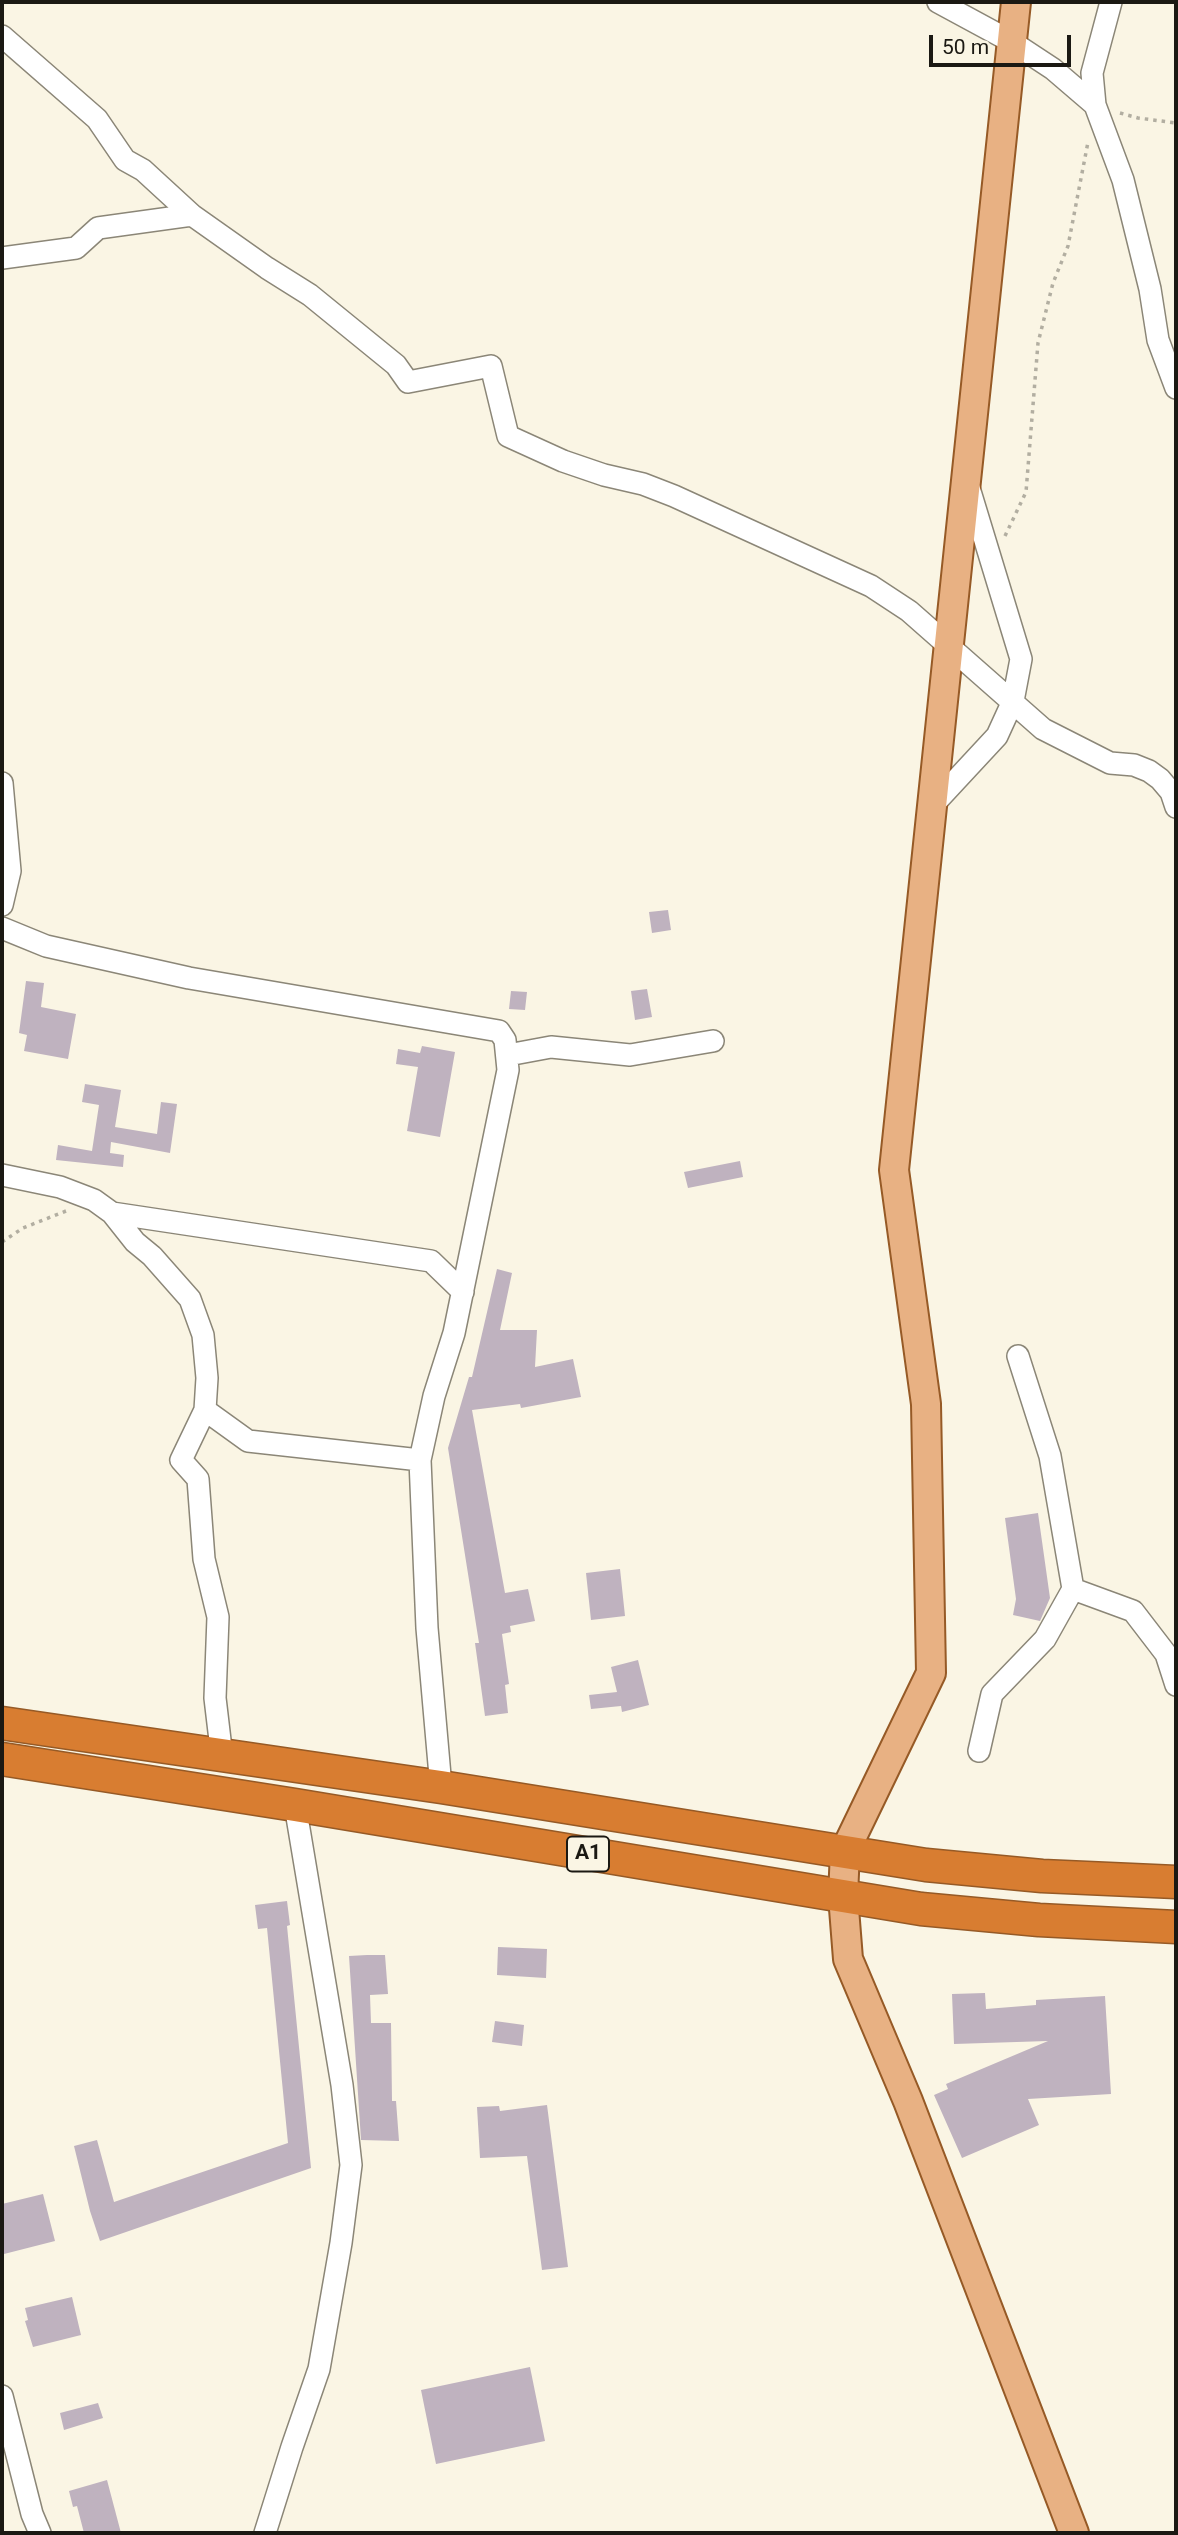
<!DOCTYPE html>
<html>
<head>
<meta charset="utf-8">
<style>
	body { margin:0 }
	#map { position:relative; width:1178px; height:2535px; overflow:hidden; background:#faf5e4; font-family:Roboto,sans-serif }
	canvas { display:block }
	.frame { position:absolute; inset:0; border:4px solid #1b1913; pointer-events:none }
	.scale { position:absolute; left:929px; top:35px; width:142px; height:32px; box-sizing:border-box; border:4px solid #1b1913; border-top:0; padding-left:9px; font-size:21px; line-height:24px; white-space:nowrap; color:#1b1913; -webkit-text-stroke:5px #faf5e4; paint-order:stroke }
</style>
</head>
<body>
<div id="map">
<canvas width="1178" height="2535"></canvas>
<div class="frame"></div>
<div class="scale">50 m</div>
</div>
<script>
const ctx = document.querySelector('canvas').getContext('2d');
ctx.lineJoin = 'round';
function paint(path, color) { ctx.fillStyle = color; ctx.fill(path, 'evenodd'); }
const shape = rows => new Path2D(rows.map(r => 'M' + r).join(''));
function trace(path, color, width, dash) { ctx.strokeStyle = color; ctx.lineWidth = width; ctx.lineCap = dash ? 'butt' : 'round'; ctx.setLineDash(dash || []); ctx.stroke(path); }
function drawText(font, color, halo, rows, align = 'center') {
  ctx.font = font + ' Roboto,sans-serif'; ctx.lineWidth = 7; ctx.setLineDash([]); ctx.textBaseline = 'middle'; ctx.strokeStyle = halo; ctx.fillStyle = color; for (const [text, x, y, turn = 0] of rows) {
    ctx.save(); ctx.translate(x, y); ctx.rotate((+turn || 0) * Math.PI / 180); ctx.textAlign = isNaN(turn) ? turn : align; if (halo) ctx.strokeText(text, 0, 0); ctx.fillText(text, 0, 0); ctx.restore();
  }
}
paint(shape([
	[668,910,671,930,652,933,649,912],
	[26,981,44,983,41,1007,76,1014,68,1059,24,1051,27,1035,19,1033],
	[647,989,652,1017,635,1020,631,991],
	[511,991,527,992,525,1010,509,1009],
	[422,1046,455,1052,440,1137,407,1131,418,1067,396,1064,398,1049,420,1053],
	[85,1084,121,1090,115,1127,157,1134,161,1102,177,1104,170,1153,111,1142,110,1153,124,1155,123,1167,56,1160,58,1145,92,1151,99,1105,82,1102],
	[740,1161,743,1177,688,1188,684,1172],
	[497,1269,512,1273,500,1330,537,1330,535,1367,573,1359,581,1397,521,1408,520,1404,472,1410,505,1593,528,1589,535,1621,510,1626,511,1632,502,1634,509,1684,505,1685,508,1713,485,1716,475,1643,479,1643,448,1448,469,1377,472,1377],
	[1038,1513,1050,1598,1040,1621,1013,1615,1016,1599,1005,1518],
	[620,1569,625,1616,591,1620,586,1573],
	[638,1660,649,1705,622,1712,621,1706,591,1709,589,1695,617,1692,611,1667],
	[287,1901,290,1925,287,1926,311,2168,100,2241,90,2211,74,2146,97,2140,114,2202,288,2143,267,1928,258,1929,255,1905],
	[498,1947,547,1949,546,1978,497,1975],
	[367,1955,385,1955,388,1994,370,1995,371,2023,391,2023,392,2101,396,2101,399,2141,361,2140,349,1956],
	[985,1993,986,2009,1036,2005,1036,2000,1105,1996,1111,2094,1028,2099,1039,2125,962,2158,934,2095,948,2089,946,2084,1048,2041,954,2044,952,1994],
	[495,2021,524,2025,522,2046,492,2042],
	[547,2105,568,2267,542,2270,527,2156,480,2158,477,2107,499,2106,500,2111],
	[43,2194,55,2241,4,2254,2,2245,2,2204],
	[72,2297,81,2335,33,2347,25,2321,28,2320,25,2308],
	[530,2367,545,2441,436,2464,421,2390],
	[98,2403,103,2418,64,2430,60,2413],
	[107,2480,121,2533,84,2533,77,2506,73,2507,69,2491]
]), '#bfb2bf');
const minor = shape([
	[938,2,1012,42,1053,69,1095,105,1123,180,1150,289,1158,340,1176,388],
	[2,36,97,119,125,160,143,170,192,215,267,268,310,295,396,365,408,382,491,366,508,436,563,461,604,475,643,484,674,496,871,586,909,611,1043,729,1110,763,1134,765,1149,771,1160,779,1171,792,1176,807],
	[1095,105,1092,73,1111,2],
	[2,258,76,248,98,228,192,215],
	[2,783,10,871,2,905],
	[932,806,997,736,1013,701,1021,659,969,488],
	[2,928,46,946,189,978,499,1031,505,1040,508,1070,454,1333,434,1396,420,1460,427,1628,441,1787],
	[508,1055,551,1047,630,1055,713,1041],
	[2,1175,60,1187,94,1200,112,1213,135,1242,152,1256,190,1299,203,1335,207,1378,205,1410,181,1460,198,1479,204,1559,218,1617,215,1698,222,1757],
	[112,1213,431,1261,463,1292],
	[205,1410,248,1441,420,1460],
	[1073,1589,1133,1611,1166,1654,1176,1685],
	[979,1751,992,1694,1045,1639,1073,1589,1050,1456,1018,1356],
	[2,2396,32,2514,40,2533],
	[265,2533,292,2447,319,2369,341,2243,351,2165,342,2085,295,1805]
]);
const major = shape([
	[1016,2,894,1170,926,1404,931,1673,845,1851,843,1896,848,1959,908,2101,1074,2533]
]);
const highway = shape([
	[2,1723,441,1787,926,1865,1042,1876,1176,1882],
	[2,1759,295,1805,921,1909,1039,1920,1176,1927]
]);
trace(minor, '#8b8677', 24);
trace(major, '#965a26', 32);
trace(highway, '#965a26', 35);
trace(shape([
	[1120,113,1138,118,1176,123],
	[1005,536,1026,492,1038,343,1053,283,1068,246,1088,142],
	[2,1242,23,1228,66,1211]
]), '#b2aea1', 3.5, [3.5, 5]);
trace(minor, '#fff', 21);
trace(major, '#e8b183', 28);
trace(highway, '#d87d31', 32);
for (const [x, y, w] of [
	[588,1854,42]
]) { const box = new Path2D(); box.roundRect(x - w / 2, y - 17.5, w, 35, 5); ctx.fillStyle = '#faf5e4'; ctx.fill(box); trace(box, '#1b1913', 2); }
drawText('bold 21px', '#1b1913', null, [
	["A1",588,1854]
]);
</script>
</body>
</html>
